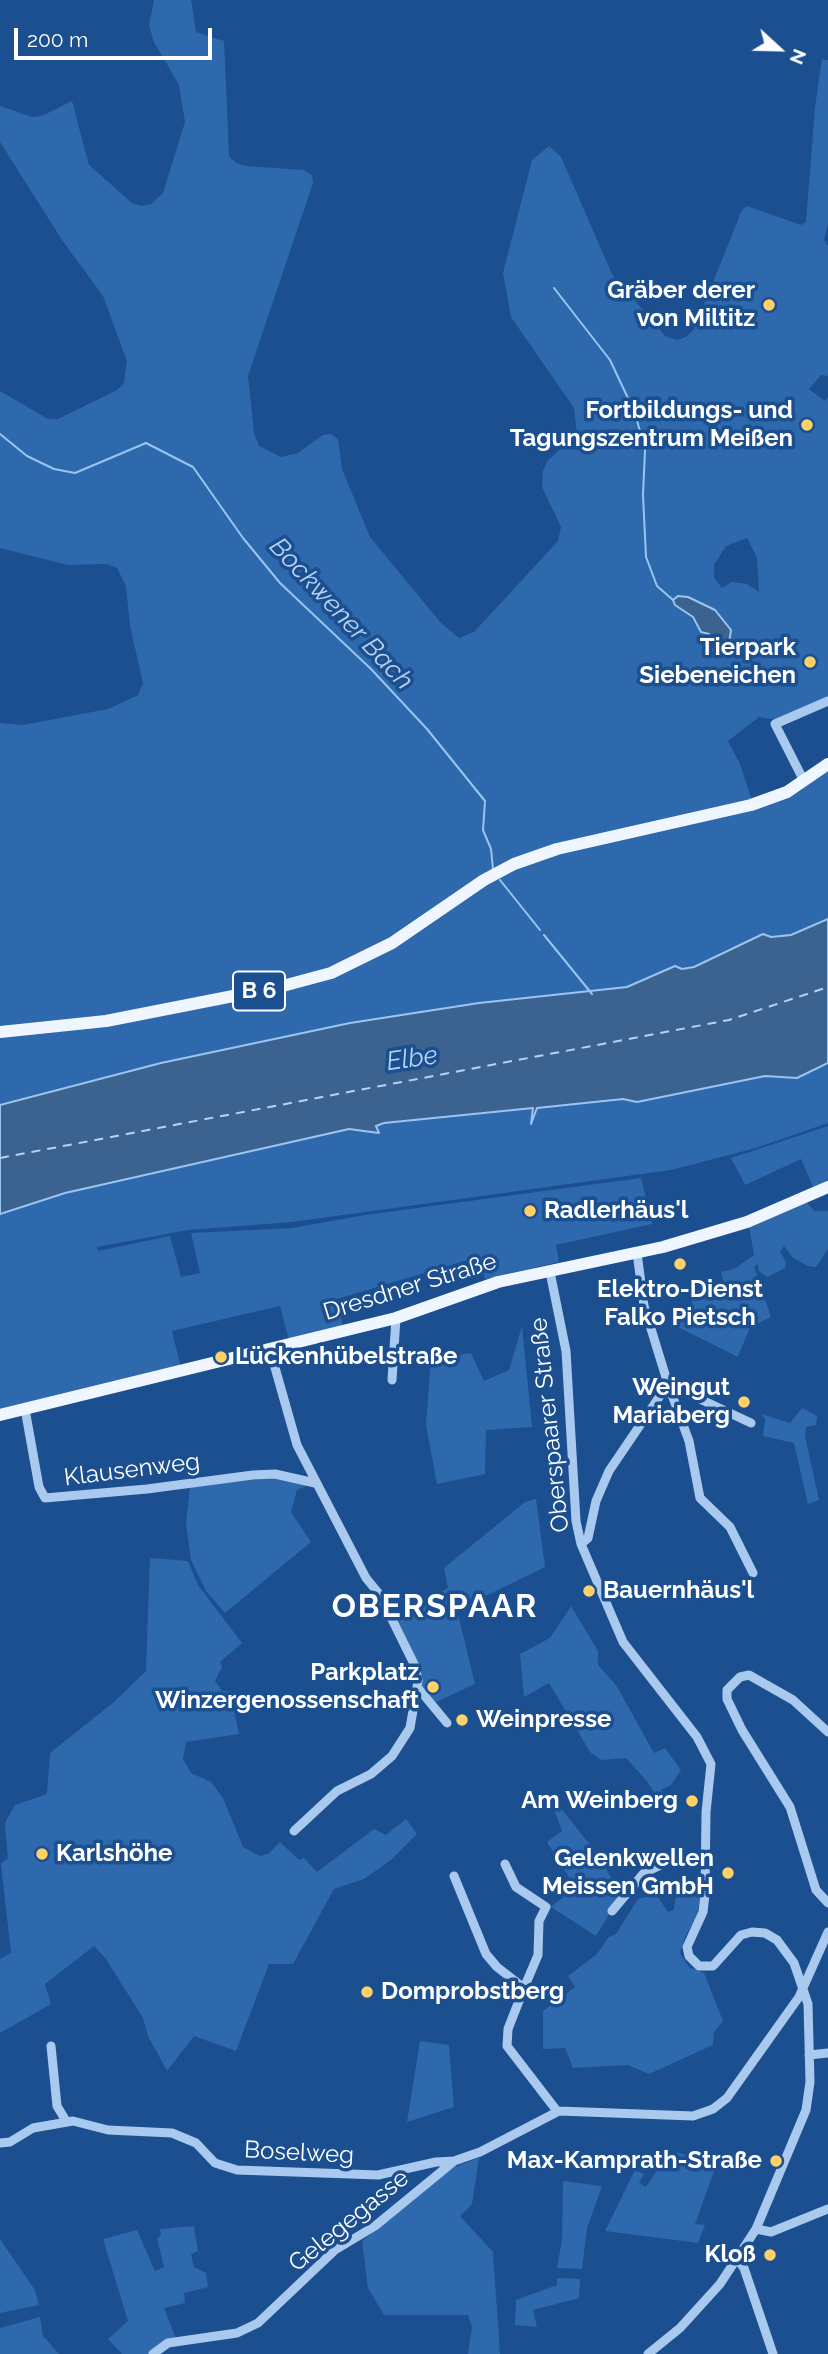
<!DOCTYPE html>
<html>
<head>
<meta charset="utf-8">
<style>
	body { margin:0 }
	#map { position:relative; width:828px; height:2354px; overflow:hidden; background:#1b4f8f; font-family:Raleway,sans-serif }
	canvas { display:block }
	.north { position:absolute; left:744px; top:14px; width:70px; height:70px; -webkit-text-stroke:5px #1b4f8f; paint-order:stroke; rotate:112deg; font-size:19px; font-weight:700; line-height:28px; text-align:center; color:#fff }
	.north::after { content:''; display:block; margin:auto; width:24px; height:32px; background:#fff; clip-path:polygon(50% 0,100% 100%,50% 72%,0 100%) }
	.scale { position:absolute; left:14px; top:28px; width:198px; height:32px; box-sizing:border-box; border:4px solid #fff; border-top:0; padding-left:9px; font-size:21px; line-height:24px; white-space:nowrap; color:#fff; -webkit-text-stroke:5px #1b4f8f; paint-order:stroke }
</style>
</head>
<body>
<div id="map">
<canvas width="828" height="2354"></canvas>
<div class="north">N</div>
<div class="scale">200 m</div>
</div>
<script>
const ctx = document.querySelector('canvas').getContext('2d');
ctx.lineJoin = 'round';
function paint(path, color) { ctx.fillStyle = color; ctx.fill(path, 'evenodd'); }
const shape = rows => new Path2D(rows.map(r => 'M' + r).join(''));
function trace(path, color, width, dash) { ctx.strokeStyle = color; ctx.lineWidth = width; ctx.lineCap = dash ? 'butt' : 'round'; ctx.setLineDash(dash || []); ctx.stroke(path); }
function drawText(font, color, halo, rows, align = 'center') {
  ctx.font = font + ' Raleway,sans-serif'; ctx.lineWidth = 7; ctx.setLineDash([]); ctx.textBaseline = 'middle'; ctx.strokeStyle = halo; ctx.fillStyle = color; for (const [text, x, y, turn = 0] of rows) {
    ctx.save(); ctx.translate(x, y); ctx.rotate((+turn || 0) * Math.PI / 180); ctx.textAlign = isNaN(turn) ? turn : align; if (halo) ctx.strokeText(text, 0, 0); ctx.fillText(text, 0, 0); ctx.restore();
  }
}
paint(shape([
	[154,0,191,0,196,32,224,41,229,156,236,163,246,166,304,170,312,175,313,183,248,376,254,433,259,446,281,457,298,453,323,435,330,434,338,439,342,469,370,537,441,623,459,638,474,632,558,541,561,527,542,487,543,471,548,460,577,435,574,408,511,317,503,273,532,160,549,146,561,157,612,274,665,336,677,340,686,337,694,329,742,210,747,206,801,225,806,222,815,107,822,59,828,60,828,223,824,240,828,246,828,376,821,375,809,389,825,401,828,397,828,698,778,720,759,717,728,741,740,764,752,801,790,796,828,771,828,919,791,935,730,948,694,967,627,987,479,1003,350,1023,161,1063,0,1105,0,723,23,725,108,709,138,695,143,683,130,626,126,586,117,568,107,564,68,565,0,548,0,391,48,419,58,419,117,390,124,383,127,361,103,296,62,240,0,142,0,106,32,117,42,116,72,101,89,165,132,203,141,206,151,204,163,193,185,122,179,85,154,42,149,26],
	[747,538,757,558,759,592,747,584,732,582,722,588,714,578,714,565,726,546],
	[689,614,729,643,713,650,709,634,700,632],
	[828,1063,828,1123,756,1148,671,1170,292,1222,188,1230,97,1247,98,1251,170,1236,181,1277,200,1273,191,1233,292,1228,365,1215,641,1178,652,1224,556,1245,559,1262,485,1279,478,1257,337,1299,344,1331,290,1344,280,1306,172,1331,181,1368,0,1409,0,1214,65,1193,349,1129,378,1133,376,1126,384,1123,623,1099,637,1102,765,1076,797,1078],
	[828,1126,828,1180,813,1187,801,1159,745,1185,731,1158],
	[806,1202,815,1211,828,1211,828,1249,816,1267,808,1266,793,1258,784,1246,780,1252,786,1262,785,1268,767,1277,759,1271,758,1264,754,1267,771,1317,750,1327,738,1357,674,1325,691,1307,692,1300,726,1289,721,1272,734,1269,754,1255,749,1226],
	[522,1326,532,1427,486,1430,485,1474,437,1484,426,1425,431,1359,471,1353,484,1381,509,1370],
	[802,1408,817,1416,816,1425,806,1427,805,1436,819,1500,808,1504,794,1443,763,1436,765,1419,762,1414,790,1423],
	[279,1477,311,1484,297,1490,291,1512,311,1542,225,1613,206,1591,191,1560,186,1523,190,1487],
	[536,1499,545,1567,457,1610,475,1684,434,1703,422,1686,419,1664,396,1617,448,1588,444,1568,525,1502],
	[150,1558,188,1561,198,1585,242,1643,220,1662,222,1667,215,1681,222,1691,230,1691,239,1734,186,1742,183,1759,191,1773,211,1782,223,1798,243,1847,260,1856,268,1854,280,1842,299,1860,304,1858,317,1872,374,1829,386,1835,406,1819,417,1834,391,1860,364,1879,334,1889,293,1964,269,1964,236,2051,194,2036,167,2071,148,2036,143,2018,106,1959,94,1946,45,1984,51,2004,0,2033,0,1959,11,1953,1,1864,8,1858,5,1823,15,1805,47,1794,50,1753,114,1702,146,1671],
	[571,1606,598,1651,598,1665,616,1685,654,1753,665,1748,681,1770,671,1785,661,1790,669,1802,668,1813,646,1780,626,1758,601,1760,590,1752,549,1683,524,1697,520,1654,550,1638],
	[553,1798,602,1860,620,1896,596,1936,551,1907,575,1887,547,1842,562,1831,552,1805],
	[677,1885,701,1897,696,1918,685,1937,680,1953,689,1967,704,1973,723,2021,714,2032,713,2045,649,2074,628,2065,573,2068,565,2048,543,2049,543,2011,575,1987,568,1976,597,1954,609,1937,616,1934,638,1899,656,1894,668,1912,674,1910],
	[420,2041,449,2045,454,2107,407,2122],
	[675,2152,717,2163,695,2224,705,2225,698,2243,605,2231,635,2170,644,2174,639,2183,646,2187,666,2156,670,2158],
	[479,2158,472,2204,460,2216,493,2252,500,2354,468,2354,472,2327,468,2315,384,2315,368,2288,362,2241,452,2168],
	[563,2181,602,2186,587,2228,582,2269,557,2268,562,2240],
	[194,2226,198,2251,191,2254,194,2267,206,2273,208,2287,184,2293,185,2303,164,2308,176,2338,149,2354,122,2354,108,2339,128,2321,103,2239,137,2230,155,2271,164,2267,157,2238,161,2236,160,2229],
	[0,2239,35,2290,39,2305,0,2313],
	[557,2278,580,2279,579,2298,533,2310,537,2327,515,2325,516,2300,557,2285],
	[40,2317,43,2336,59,2354,0,2354,0,2328]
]), '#2e69ad');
const water = shape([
	[678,596,688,597,715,610,731,630,729,643,713,650,709,648,709,634,701,632,693,617,675,605,673,600,678,596],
	[828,919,828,1063,797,1078,765,1076,637,1102,623,1099,537,1108,531,1124,533,1108,384,1123,376,1126,379,1133,349,1129,65,1193,0,1214,0,1105,161,1063,350,1023,479,1003,627,987,675,966,682,969,694,967,763,934,771,937,791,935,828,919]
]);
paint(water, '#3c6290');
trace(water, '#9cc4f0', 2);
trace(shape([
	[554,288,610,360,635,413,645,450,643,495,646,557,657,586,673,600],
	[0,434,27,456,54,469,75,473,146,443,193,467,243,538,280,583,371,669,427,729,485,801,483,830,491,849,493,869],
	[500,880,540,930],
	[544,935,592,994]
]), '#9cc4f0', 2);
trace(shape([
	[0,1158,729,1020,828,987]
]), '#b5d3f5', 2, [9, 7]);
trace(shape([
	[804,781,775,724,828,701],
	[550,1272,566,1351,576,1521,581,1544,623,1642,697,1737,711,1764,706,1812,705,1895,703,1912,687,1947,689,1956,699,1966,713,1966,741,1935,752,1932,765,1933,777,1940,794,1963,808,2004,810,2082,806,2110,756,2229,720,2284,680,2328,648,2354],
	[270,1350,297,1445,366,1578,380,1595,415,1666,418,1681,410,1728,392,1756,371,1774,337,1791,294,1831],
	[392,1380,396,1318],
	[668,1384,689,1441,700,1498,730,1527,753,1573],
	[668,1384,751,1423],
	[25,1409,39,1487,45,1498,147,1489,253,1475,275,1474,315,1483],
	[581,1544,588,1538,596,1501,609,1471,668,1384,644,1306,637,1253],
	[418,1688,447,1723],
	[828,1732,793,1700,749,1675,740,1677,727,1690,727,1699,742,1730,790,1807,816,1890,828,1903],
	[505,1864,516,1887,546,1907,539,1921,538,1955,524,1988],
	[454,1876,486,1954,497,1967,524,1988,508,2029,507,2046,557,2111],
	[612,1911,644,1873,669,1861,706,1856],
	[51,2046,57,2106,66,2121],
	[809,2055,828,2053],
	[0,2143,10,2142,33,2128,73,2121,108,2130,172,2133,196,2143,215,2163,237,2170,378,2175,436,2162,454,2161,480,2152,559,2111,693,2116,713,2109,727,2098,799,1997,828,1932],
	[756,2229,771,2232,828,2209],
	[738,2260,744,2268,773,2354],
	[153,2354,168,2343,237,2333,258,2323,335,2250,375,2226,453,2162]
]), '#a9c9ee', 9);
trace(shape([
	[0,1032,106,1021,279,987,331,973,392,943,484,880,514,864,557,849,751,805,787,792,828,764],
	[0,1415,396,1318,498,1282,663,1247,747,1222,828,1187]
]), '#f0f6ff', 12);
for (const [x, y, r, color] of [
	[769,305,7,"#ffd166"],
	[807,425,7,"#ffd166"],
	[810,662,7,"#ffd166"],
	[530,1211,7,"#ffd166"],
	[680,1264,7,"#ffd166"],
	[221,1357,7,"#ffd166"],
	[744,1402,7,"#ffd166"],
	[589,1591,7,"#ffd166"],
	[433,1687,7,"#ffd166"],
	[462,1720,7,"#ffd166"],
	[692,1801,7,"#ffd166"],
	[42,1854,7,"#ffd166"],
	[728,1873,7,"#ffd166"],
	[367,1992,7,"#ffd166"],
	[776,2161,7,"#ffd166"],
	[770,2255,7,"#ffd166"]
]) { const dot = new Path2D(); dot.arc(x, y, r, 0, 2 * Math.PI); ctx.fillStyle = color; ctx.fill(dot); trace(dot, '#1b4f8f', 2.5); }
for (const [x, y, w] of [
	[259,991,52]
]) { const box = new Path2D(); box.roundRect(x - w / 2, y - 19.5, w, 39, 5); ctx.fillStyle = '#1b4f8f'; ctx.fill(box); trace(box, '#fff', 2); }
drawText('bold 23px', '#fff', null, [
	["B 6",259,991]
]);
drawText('bold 24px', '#fff', '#1b4f8f', [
	["Gräber derer",755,291],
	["von Miltitz",755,319],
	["Fortbildungs- und",793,411],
	["Tagungszentrum Meißen",793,439],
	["Tierpark",796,648],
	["Siebeneichen",796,676],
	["Radlerhäus'l",544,1211,"left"],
	["Elektro-Dienst",680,1290,"center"],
	["Falko Pietsch",680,1318,"center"],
	["Lückenhübelstraße",235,1357,"left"],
	["Weingut",730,1388],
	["Mariaberg",730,1416],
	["Bauernhäus'l",603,1591,"left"],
	["Parkplatz",419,1673],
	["Winzergenossenschaft",419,1701],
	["Weinpresse",476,1720,"left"],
	["Am Weinberg",678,1801],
	["Karlshöhe",56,1854,"left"],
	["Gelenkwellen",714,1859],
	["Meissen GmbH",714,1887],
	["Domprobstberg",381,1992,"left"],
	["Max-Kamprath-Straße",762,2161],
	["Kloß",756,2255]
], 'right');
drawText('24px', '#fff', '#1b4f8f', [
	["Dresdner Straße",410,1287,-17],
	["Oberspaarer Straße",550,1425,-96],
	["Klausenweg",132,1470,-7],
	["Boselweg",299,2153,3],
	["Gelegegasse",349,2221,-39]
]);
drawText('italic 26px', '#b5d3f5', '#1b4f8f', [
	["Bockwener Bach",341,614,47],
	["Elbe",412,1059,-8]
]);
ctx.letterSpacing = '2px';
drawText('bold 32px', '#fff', '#1b4f8f', [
	["OBERSPAAR",435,1607]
]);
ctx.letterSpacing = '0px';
</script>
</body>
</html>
